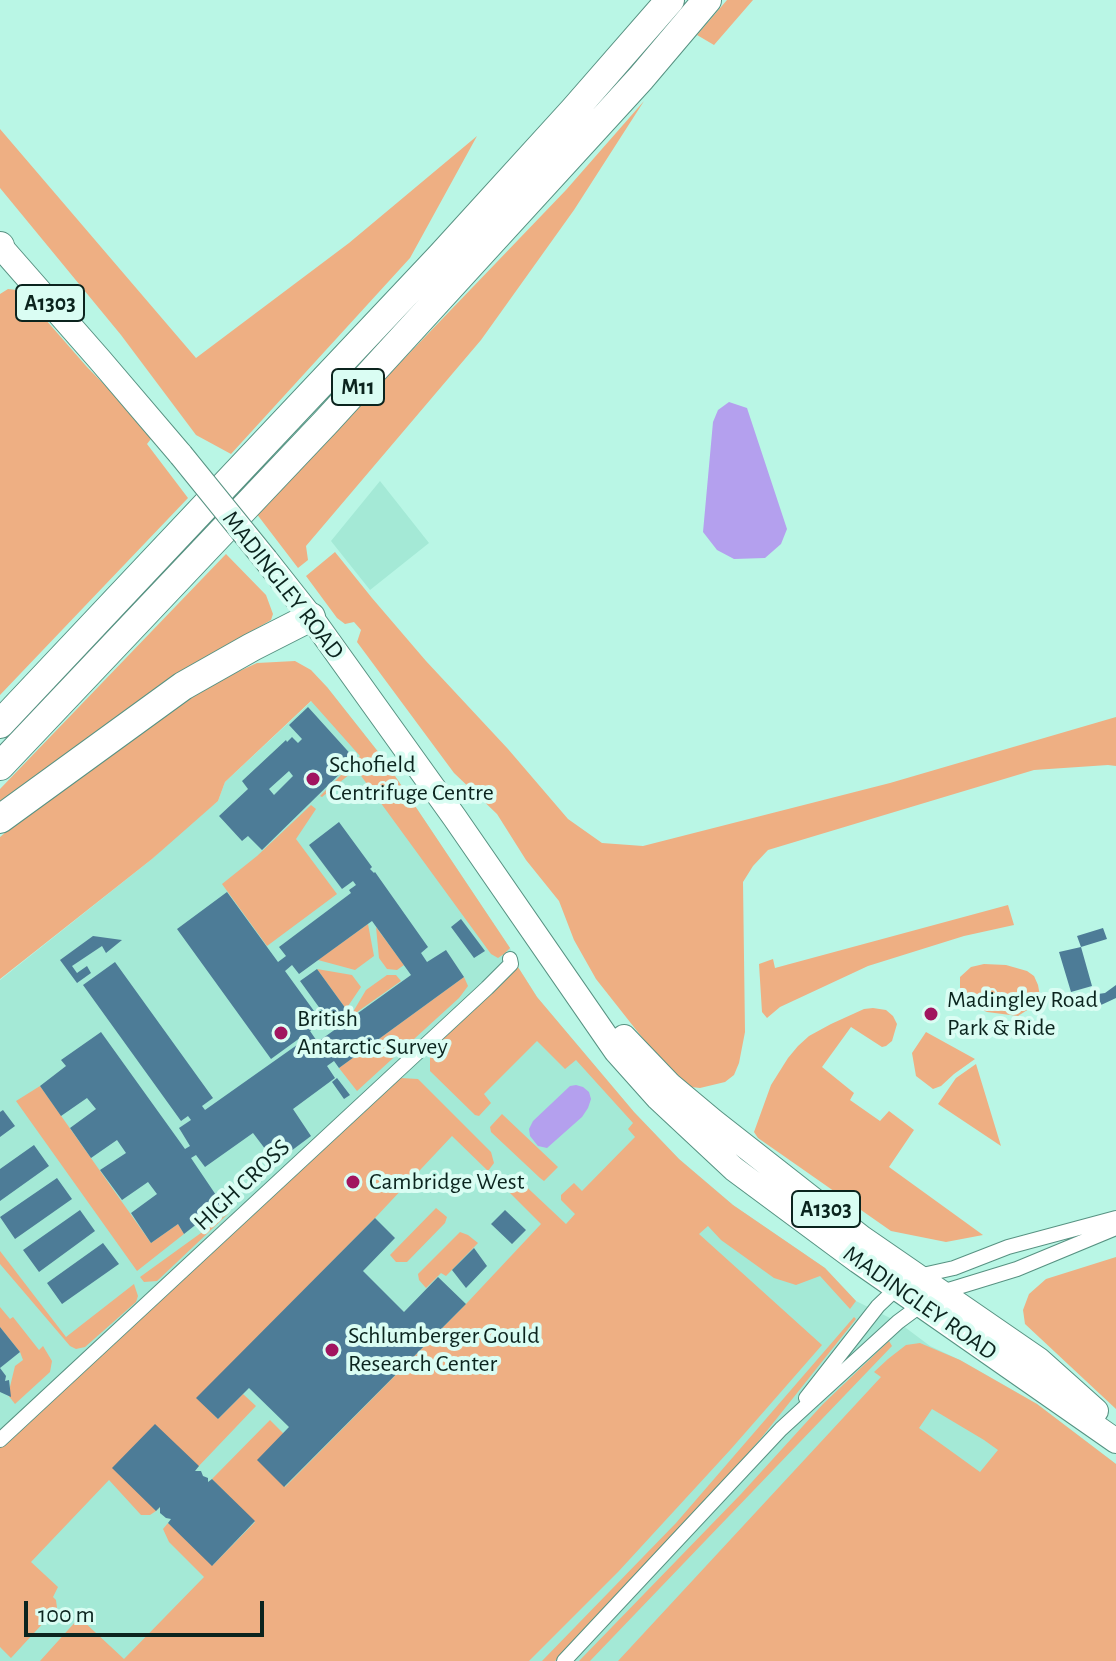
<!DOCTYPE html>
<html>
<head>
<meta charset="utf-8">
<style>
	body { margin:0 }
	#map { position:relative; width:1116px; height:1661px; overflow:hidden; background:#b9f6e5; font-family:"Alegreya Sans",sans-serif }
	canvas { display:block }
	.scale { position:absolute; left:24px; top:1601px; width:240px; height:36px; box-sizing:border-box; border:4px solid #0b241e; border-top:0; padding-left:10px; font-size:24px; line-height:28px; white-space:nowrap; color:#0b241e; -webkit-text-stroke:6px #dafdf3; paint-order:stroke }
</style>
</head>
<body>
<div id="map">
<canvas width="1116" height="1661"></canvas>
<div class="scale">100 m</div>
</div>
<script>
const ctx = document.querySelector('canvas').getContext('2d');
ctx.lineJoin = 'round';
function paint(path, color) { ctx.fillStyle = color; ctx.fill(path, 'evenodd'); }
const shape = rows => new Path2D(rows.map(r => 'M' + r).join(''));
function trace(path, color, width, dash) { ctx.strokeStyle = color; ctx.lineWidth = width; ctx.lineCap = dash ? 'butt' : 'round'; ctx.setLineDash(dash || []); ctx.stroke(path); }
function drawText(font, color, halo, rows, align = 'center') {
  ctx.font = font + ' "Alegreya Sans",sans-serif'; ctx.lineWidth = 8; ctx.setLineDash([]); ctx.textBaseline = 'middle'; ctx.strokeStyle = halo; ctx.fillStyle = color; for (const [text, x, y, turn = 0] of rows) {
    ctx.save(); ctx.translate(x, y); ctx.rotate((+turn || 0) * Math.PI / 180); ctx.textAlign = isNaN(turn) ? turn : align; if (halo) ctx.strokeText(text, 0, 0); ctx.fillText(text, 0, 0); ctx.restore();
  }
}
paint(shape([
	[380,481,429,543,370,590,331,541],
	[327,687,383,758,510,948,518,967,537,997,634,1112,679,1159,733,1205,825,1268,856,1301,898,1322,930,1346,960,1360,1037,1404,1116,1464,1116,1661,0,1661,0,980,152,859,184,828,218,801,225,782]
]), '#a4e9d6');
paint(shape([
	[727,0,753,0,714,45,697,35],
	[644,101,574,210,481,340,306,546,308,560,298,568,256,513,566,190],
	[0,129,196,358,349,243,477,136,410,258,231,454,196,435,121,335,0,188],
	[8,289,17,290,25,296,87,367,154,435,147,444,188,498,0,695,0,294],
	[335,552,372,598,426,661,508,749,568,819,602,843,643,846,890,783,1116,717,1116,766,1108,765,1034,770,768,850,753,866,743,882,745,1032,739,1063,734,1075,725,1082,700,1088,691,1087,667,1069,596,979,574,940,559,901,526,860,497,814,454,773,357,642,361,630,354,622,345,624,337,618,306,576],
	[226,554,266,595,273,614,271,620,213,654,0,806,0,789],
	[295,661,311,670,327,687,383,758,510,948,504,954,498,958,491,954,356,769,322,797,320,796,360,756,311,701,225,782,218,801,152,859,0,979,0,837,29,812,202,688,257,663],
	[311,805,316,809,296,839,337,894,267,946,222,884,257,856],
	[1008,905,1014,925,964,936,868,966,780,1007,767,1018,762,1012,759,964,773,959,775,968],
	[368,924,374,956,355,970,318,960],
	[376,927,404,965,397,970,387,969,379,958],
	[984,964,1006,965,1027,971,1034,976,1038,985,1040,996,1035,1005,1018,1016,987,1012,966,1003,960,996,960,977,971,967],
	[518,967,537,997,634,1112,679,1159,733,1205,825,1268,856,1301,850,1309,820,1276,796,1285,774,1278,721,1240,708,1226,699,1234,822,1345,731,1449,618,1572,529,1661,40,1661,77,1620,81,1619,124,1659,204,1577,169,1542,163,1529,168,1523,213,1565,255,1522,212,1479,270,1420,283,1433,285,1487,466,1304,541,1224,501,1184,509,1176,516,1177,566,1224,575,1214,561,1200,561,1195,574,1183,582,1191,635,1137,628,1129,633,1123,576,1060,565,1069,537,1041,484,1094,491,1103,479,1116,475,1115,430,1071,430,1050],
	[317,969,352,975,361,987,346,1009],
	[387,975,396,975,401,981,350,1017,366,990],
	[464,977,468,986,459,998,357,1091,339,1068],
	[873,1008,886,1010,893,1016,897,1024,892,1041,886,1046,882,1047,851,1027,822,1067,854,1093,850,1100,880,1121,889,1111,914,1130,889,1167,983,1235,946,1242,891,1231,758,1138,754,1132,771,1085,788,1058,798,1046,809,1036,831,1024,864,1009],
	[926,1032,975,1059,954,1074,941,1086,933,1089,916,1076,912,1053],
	[976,1064,1001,1146,938,1104,956,1078],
	[401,1078,418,1079,491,1152,494,1163,488,1171,452,1136,375,1218,197,1398,218,1419,243,1394,256,1406,156,1511,150,1515,141,1515,109,1480,31,1562,58,1587,53,1597,56,1600,57,1608,11,1658,0,1647,0,1448,395,1080],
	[40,1086,151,1243,178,1224,184,1234,137,1271,16,1101],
	[502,1114,558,1167,544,1181,540,1178,491,1132,490,1127],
	[436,1208,447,1217,445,1223,407,1262,396,1262,390,1255],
	[230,1212,157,1281,144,1282,140,1277],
	[460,1232,468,1235,478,1243,446,1276,441,1273,426,1288,419,1280,418,1274],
	[0,1251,66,1337,134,1284,138,1296,136,1302,85,1347,76,1349,70,1346,64,1339,0,1264],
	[1116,1257,1116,1409,1025,1324,1023,1310,1029,1294,1046,1279],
	[0,1307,10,1319,13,1317,39,1350,43,1346,52,1361,50,1372,15,1404,8,1395,15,1366,23,1360,20,1352,0,1327],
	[854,1317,856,1319,762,1437,661,1555,555,1661,542,1661,676,1523],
	[889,1341,892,1346,590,1661,579,1661,741,1494,823,1404],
	[920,1343,960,1360,1037,1404,1116,1464,1116,1661,618,1661,881,1377,874,1372,888,1359,906,1345],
	[932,1409,984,1440,998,1450,980,1472,919,1428]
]), '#eeaf83');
paint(shape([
	[729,402,747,408,787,529,781,544,765,558,734,559,717,550,703,532,713,422,718,410],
	[576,1085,583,1087,589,1092,591,1099,588,1108,582,1117,547,1148,538,1146,530,1136,529,1129,533,1121,570,1086]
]), '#b4a0ee');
paint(shape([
	[308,707,355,759,262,850,248,836,242,841,219,816,248,789,242,781,286,740,287,742,292,737,298,743,302,739,289,725],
	[289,771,293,776,274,795,269,789],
	[339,822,372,867,370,869,374,873,375,872,428,947,421,953,427,962,446,950,464,977,339,1068,334,1061,327,1066,335,1078,293,1109,311,1136,287,1154,275,1162,253,1133,205,1167,196,1155,191,1158,222,1204,184,1234,178,1224,151,1243,131,1213,157,1194,148,1182,122,1200,100,1170,126,1153,117,1140,91,1158,70,1128,96,1109,87,1098,61,1116,40,1086,66,1066,61,1060,101,1032,185,1149,190,1146,179,1128,191,1120,188,1116,181,1121,83,985,115,962,213,1098,202,1106,205,1110,304,1040,310,1048,312,1046,304,1035,271,1059,177,929,227,892,278,962,286,956,279,947,351,893,349,890,356,885,353,881,342,889,309,845],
	[372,921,411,975,319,1041,325,1049,323,1050,310,1031,322,1022,285,971,292,965,299,974],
	[461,919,485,951,474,958,451,927],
	[1103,928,1107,939,1081,947,1092,986,1071,992,1059,952,1081,947,1077,936],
	[93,936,122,940,106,953,102,946,72,966,77,973,87,966,91,973,77,983,60,960],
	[317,969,346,1009,329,1021,300,981],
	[1116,985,1116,998,1101,1005,1098,994,1105,993],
	[337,1078,350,1095,344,1099,332,1082],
	[3,1110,15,1126,0,1137,0,1112],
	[34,1145,49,1166,0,1201,0,1169],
	[57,1178,72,1199,15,1239,0,1217],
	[80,1210,95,1231,39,1272,23,1250],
	[505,1210,526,1230,512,1244,491,1224],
	[375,1218,395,1238,363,1271,404,1312,438,1277,466,1304,284,1487,257,1460,289,1427,249,1388,218,1419,196,1398],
	[103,1243,119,1264,62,1304,47,1283],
	[474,1248,487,1266,466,1288,452,1270],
	[0,1327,20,1352,0,1368,6,1376,5,1381,9,1380,11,1397,0,1392],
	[155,1424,199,1466,195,1471,201,1471,203,1476,208,1478,208,1482,212,1479,255,1521,212,1566,168,1523,171,1519,166,1518,160,1513,160,1507,156,1511,112,1468]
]), '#4d7c97');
const minor = shape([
	[806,1398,878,1306,897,1288,918,1276,954,1268,1008,1247,1116,1218],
	[0,1440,487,988,511,964,510,959],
	[564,1661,781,1429,898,1322,921,1305,942,1292,1017,1269,1116,1228]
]);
const primary = shape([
	[311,617,455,818,616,1051,658,1098,734,1169,858,1261,1116,1441],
	[624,1037,670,1085,713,1121,862,1238,1039,1360,1096,1411]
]);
const trunk = shape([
	[0,246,100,360,181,455],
	[266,560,311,617]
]);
const motorway = shape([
	[0,247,0,246],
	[0,724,441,256,574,110,670,0],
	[0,766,327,421,641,78,707,0],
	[0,819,183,686,252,647,311,617]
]);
trace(minor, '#579282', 16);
trace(primary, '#579282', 26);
trace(trunk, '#579282', 26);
trace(motorway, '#579282', 30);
trace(minor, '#fff', 14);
trace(primary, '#fff', 24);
trace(trunk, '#fff', 24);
trace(motorway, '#fff', 28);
const trunkBridge = shape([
	[181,455,266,560]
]);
trace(trunkBridge, '#579282', 26, []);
trace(trunkBridge, '#fff', 24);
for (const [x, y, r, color] of [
	[313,779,8,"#a1155f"],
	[931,1014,8,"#a1155f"],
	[281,1033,8,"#a1155f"],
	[353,1182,8,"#a1155f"],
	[332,1350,8,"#a1155f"]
]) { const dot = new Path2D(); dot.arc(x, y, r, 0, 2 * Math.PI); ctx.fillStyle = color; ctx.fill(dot); trace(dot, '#dafdf3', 3); }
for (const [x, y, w] of [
	[50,303,68],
	[358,387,52],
	[826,1209,68]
]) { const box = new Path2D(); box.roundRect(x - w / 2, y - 18, w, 36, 6); ctx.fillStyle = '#dafdf3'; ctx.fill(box); trace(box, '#0b241e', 2); }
drawText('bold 22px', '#0b241e', null, [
	["A1303",50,303],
	["M11",358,387],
	["A1303",826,1209]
]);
drawText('24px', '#0b241e', '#dafdf3', [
	["MADINGLEY ROAD",283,585,52],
	["HIGH CROSS",242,1185,-43],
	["MADINGLEY ROAD",920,1303,35]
]);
drawText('24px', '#0b241e', '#dafdf3', [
	["Schofield",329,765],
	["Centrifuge Centre",329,793],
	["Madingley Road",947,1000],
	["Park & Ride",947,1028],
	["British",297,1019],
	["Antarctic Survey",297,1047],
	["Cambridge West",369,1182],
	["Schlumberger Gould",348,1336],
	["Research Center",348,1364]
], 'left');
</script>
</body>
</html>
